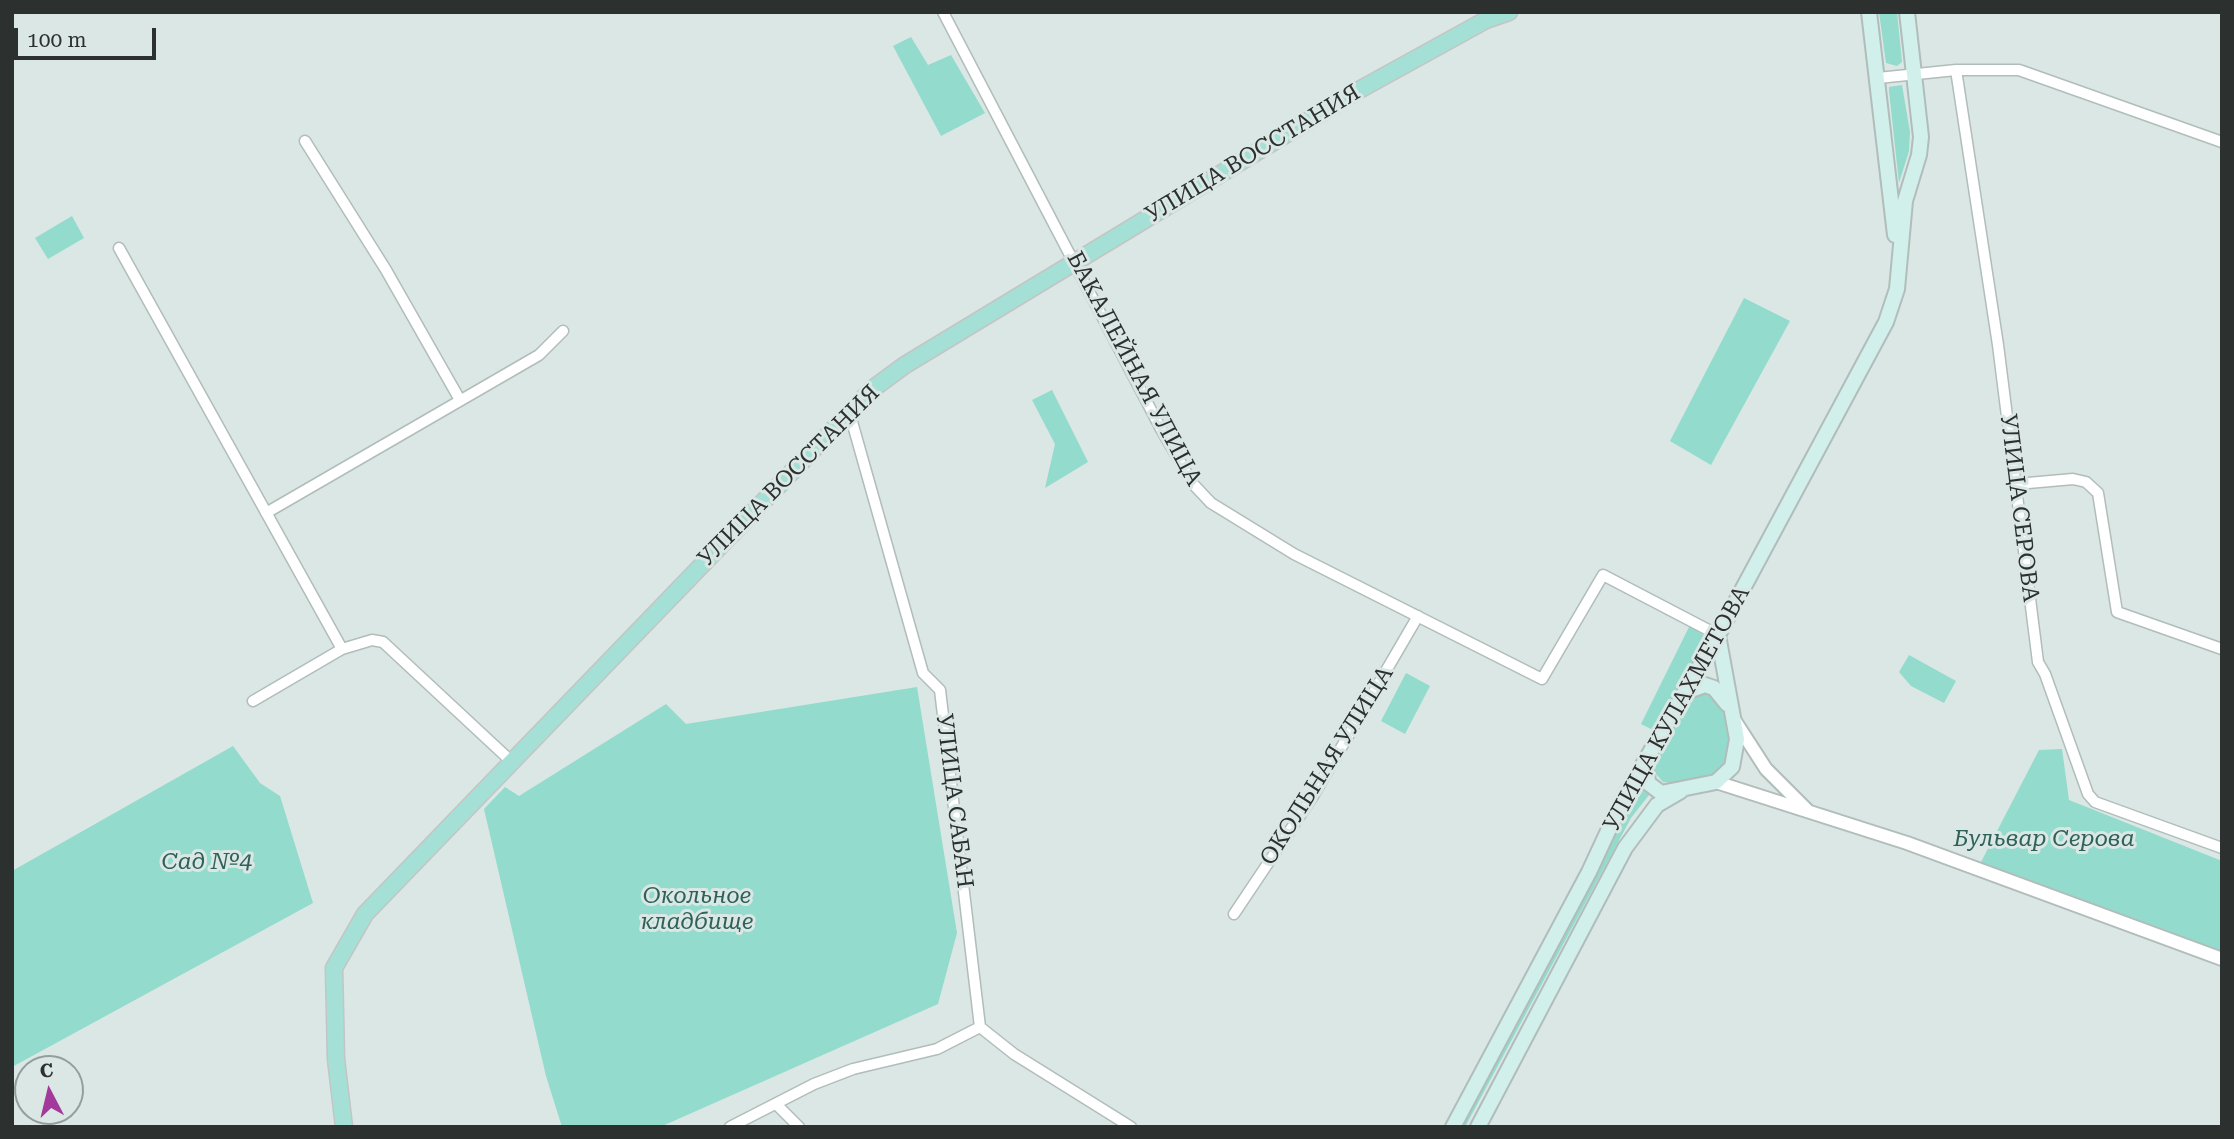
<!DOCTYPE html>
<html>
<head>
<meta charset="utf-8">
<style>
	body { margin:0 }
	#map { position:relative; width:2234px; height:1139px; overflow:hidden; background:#dae7e4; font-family:"Roboto Serif",serif }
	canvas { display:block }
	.frame { position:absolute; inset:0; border:14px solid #2c3130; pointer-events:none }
	.north { position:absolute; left:14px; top:1055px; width:70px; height:70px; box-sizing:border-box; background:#dae7e4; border:2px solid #949e9c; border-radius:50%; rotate:353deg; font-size:19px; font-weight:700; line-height:28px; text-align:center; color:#2c3130 }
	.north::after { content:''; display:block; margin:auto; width:24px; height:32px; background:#a3399a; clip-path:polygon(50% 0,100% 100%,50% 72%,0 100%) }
	.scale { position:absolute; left:14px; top:28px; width:142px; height:32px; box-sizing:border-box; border:4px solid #2c3130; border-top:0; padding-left:9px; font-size:21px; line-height:24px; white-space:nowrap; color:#2c3130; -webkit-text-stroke:5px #dae7e4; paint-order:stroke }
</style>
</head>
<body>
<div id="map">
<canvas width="2234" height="1139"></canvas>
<div class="frame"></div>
<div class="north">С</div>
<div class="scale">100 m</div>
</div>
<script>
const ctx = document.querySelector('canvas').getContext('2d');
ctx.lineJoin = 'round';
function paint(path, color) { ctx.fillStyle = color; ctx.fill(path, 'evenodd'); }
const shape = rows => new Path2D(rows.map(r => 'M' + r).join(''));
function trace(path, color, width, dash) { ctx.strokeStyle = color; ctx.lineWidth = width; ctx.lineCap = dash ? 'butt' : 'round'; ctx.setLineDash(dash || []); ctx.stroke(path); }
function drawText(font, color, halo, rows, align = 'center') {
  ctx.font = font + ' "Roboto Serif",serif'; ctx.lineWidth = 6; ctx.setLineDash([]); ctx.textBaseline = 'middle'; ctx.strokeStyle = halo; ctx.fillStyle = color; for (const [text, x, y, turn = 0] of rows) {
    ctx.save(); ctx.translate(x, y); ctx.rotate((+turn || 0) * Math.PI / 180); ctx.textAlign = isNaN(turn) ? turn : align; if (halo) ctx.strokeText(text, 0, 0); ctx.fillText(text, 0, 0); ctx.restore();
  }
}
paint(shape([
	[1879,12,1897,12,1902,62,1897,66,1886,63],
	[911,37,928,65,951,55,985,113,941,136,893,46],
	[1902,85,1910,132,1909,151,1899,183,1889,91,1889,87],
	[72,216,84,238,48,259,35,238],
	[1744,298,1790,321,1711,465,1670,441],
	[1052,390,1088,462,1045,488,1055,444,1032,400],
	[1690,625,1707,638,1660,727,1651,729,1641,724],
	[1909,655,1956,681,1944,703,1911,686,1899,672],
	[1406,673,1430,686,1405,734,1381,721],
	[917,687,957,933,938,1004,660,1127,562,1127,546,1076,484,809,505,787,519,796,666,704,686,724],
	[1707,689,1722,707,1729,726,1733,740,1729,765,1710,778,1677,784,1663,782,1656,774,1656,760,1692,695],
	[233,746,260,783,280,796,313,903,12,1067,12,871],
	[2062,749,2069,800,2222,861,2222,952,1980,864,2039,750],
	[1640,788,1649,795,1631,818,1465,1127,1457,1127]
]), '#92dbcd');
const minor = shape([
	[943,12,1162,431,1193,484,1211,503,1294,554,1542,679,1603,575,1718,635],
	[1956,70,1998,345,2038,662,2045,674,2088,794,2095,802,2222,848],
	[1878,78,1956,70,2019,70,2222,142],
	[305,141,386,270,460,400],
	[119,248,342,649,253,701],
	[849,411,923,673,940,690,980,1027,1014,1054,1131,1127],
	[2017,484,2073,479,2086,482,2098,493,2117,612,2222,649],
	[266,513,539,355,563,331],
	[342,649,372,640,383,642,512,762],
	[1234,914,1313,796,1418,616],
	[776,1104,799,1127],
	[730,1127,814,1084,853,1069,937,1049,980,1027]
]);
const tertiary = shape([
	[1735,721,1766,769,1807,810],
	[1716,782,1907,843,2222,959]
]);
const secondary = shape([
	[1869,12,1895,235],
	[1686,692,1705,685,1714,688,1727,704],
	[1646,763,1648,783,1661,793,1716,782,1732,767,1737,739,1718,635],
	[1453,1127,1589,872,1622,801,1718,635,1886,322,1897,289,1905,201,1919,155,1921,137,1907,12],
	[1478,1127,1625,848,1657,805,1681,791]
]);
const primary = shape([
	[344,1127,336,1059,334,968,365,914,871,390,905,365,1359,90,1486,20,1509,12]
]);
trace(minor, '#b1bdba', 13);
trace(tertiary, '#b1bdba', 16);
trace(secondary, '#b1bdba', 18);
trace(primary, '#c4c5c5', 19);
trace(minor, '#fff', 10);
trace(tertiary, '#fff', 12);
trace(secondary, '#d1f0eb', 14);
trace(primary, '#a4e0d6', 16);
drawText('23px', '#2c3130', '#dae7e4', [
	["УЛИЦА ВОССТАНИЯ",1253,154,-31],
	["БАКАЛЕЙНАЯ УЛИЦА",1134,369,62],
	["УЛИЦА ВОССТАНИЯ",789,476,-45],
	["УЛИЦА СЕРОВА",2019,508,83],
	["УЛИЦА КУЛАХМЕТОВА",1677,709,-61],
	["ОКОЛЬНАЯ УЛИЦА",1327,766,-58],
	["УЛИЦА САБАН",954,801,83]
]);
drawText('italic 23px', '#2e6259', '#dae7e4', [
	["Бульвар Серова",2044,839],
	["Сад №4",207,862],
	["Окольное",697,896],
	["кладбище",697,922]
]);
</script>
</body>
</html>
